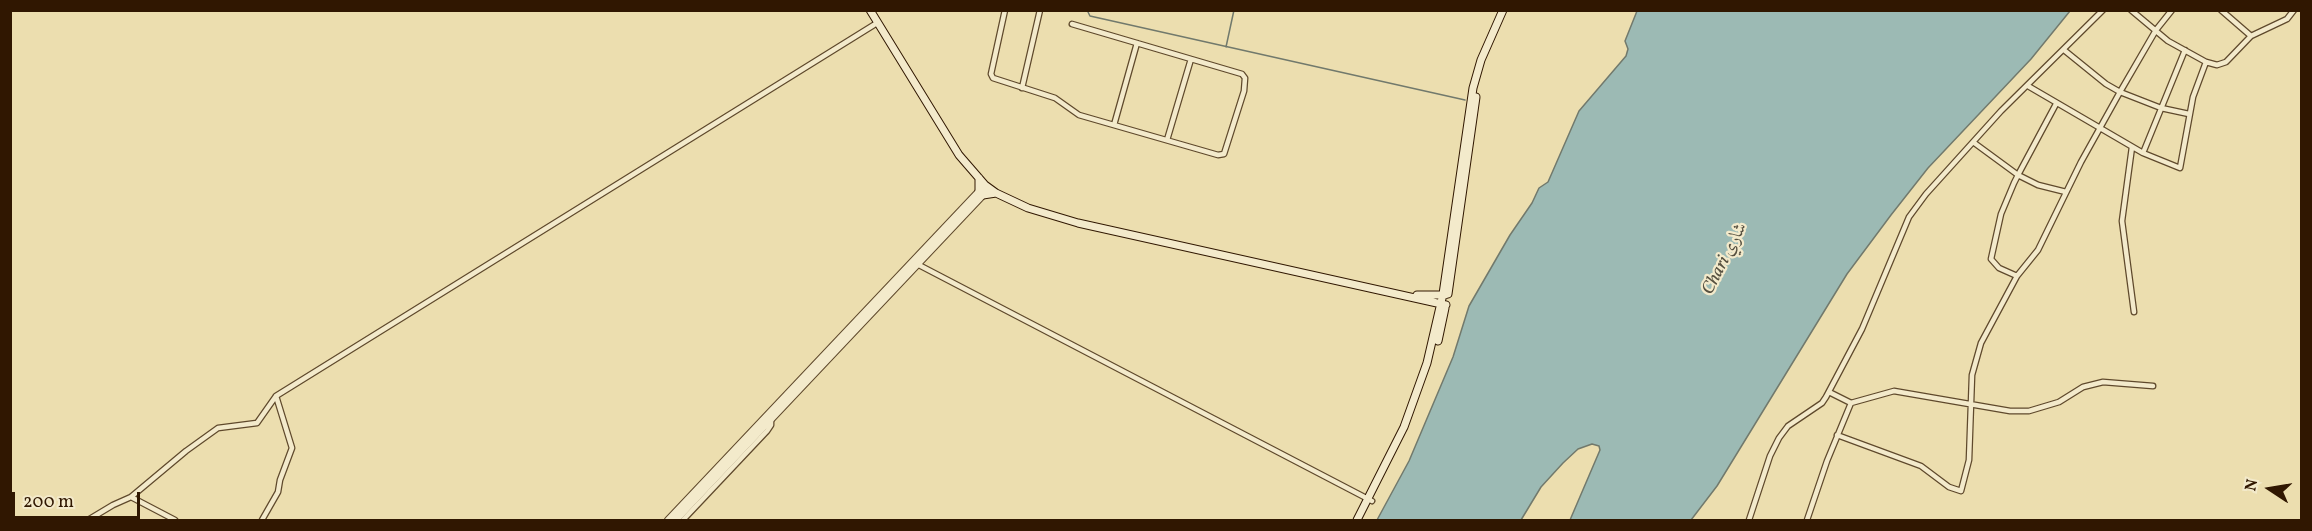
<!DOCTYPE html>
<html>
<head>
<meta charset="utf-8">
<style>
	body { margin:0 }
	#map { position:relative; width:2312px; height:531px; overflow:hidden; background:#ecdeaf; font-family:Vollkorn,serif }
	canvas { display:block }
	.frame { position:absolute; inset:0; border:12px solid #301701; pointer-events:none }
	.north { position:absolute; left:2240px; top:459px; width:60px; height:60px; -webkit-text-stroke:4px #f3eacb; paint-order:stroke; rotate:282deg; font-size:16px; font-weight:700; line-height:24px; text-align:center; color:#301701 }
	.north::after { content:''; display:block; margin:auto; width:21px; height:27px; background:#301701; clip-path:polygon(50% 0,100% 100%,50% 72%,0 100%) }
	.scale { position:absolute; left:12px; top:492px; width:128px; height:27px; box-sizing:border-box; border:3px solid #301701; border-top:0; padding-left:8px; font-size:18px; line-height:21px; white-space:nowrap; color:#301701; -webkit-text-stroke:4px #f3eacb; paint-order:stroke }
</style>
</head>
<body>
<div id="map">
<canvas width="2312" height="531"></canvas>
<div class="frame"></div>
<div class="north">N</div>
<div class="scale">200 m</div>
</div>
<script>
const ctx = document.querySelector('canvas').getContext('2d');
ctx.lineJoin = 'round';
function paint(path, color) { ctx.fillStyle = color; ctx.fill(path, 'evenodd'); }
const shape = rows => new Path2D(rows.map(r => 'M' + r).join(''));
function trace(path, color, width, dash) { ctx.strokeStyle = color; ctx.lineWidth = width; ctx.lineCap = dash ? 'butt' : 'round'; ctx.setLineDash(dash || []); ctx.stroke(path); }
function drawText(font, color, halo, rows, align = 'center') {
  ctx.font = font + ' Vollkorn,Amiri,serif'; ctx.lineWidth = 4.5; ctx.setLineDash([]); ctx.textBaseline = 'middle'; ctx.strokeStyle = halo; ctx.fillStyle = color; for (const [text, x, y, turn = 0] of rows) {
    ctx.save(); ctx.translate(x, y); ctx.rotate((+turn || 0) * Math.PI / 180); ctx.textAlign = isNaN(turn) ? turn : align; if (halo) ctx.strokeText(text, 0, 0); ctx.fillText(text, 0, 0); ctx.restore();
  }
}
const water = shape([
	[1637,11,2070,11,2031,59,1928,168,1891,215,1847,274,1717,486,1691,520,1570,520,1600,450,1599,446,1592,444,1578,449,1563,463,1541,487,1521,520,1377,520,1409,461,1453,357,1469,306,1510,235,1532,203,1539,188,1548,182,1579,111,1626,56,1628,49,1625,41,1637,11]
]);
paint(water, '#9cbab4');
trace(water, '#71796c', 1.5);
trace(shape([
	[1087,10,1090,16,1465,100],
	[1226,47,1234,10]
]), '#71796c', 1.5);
const minor = shape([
	[1005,10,991,74,993,78,1055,98,1079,115,1218,155,1224,154,1244,91,1245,78,1242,74,1072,24],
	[2221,10,2251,36],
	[2064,50,2106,84,2120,92,2161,108,2189,114],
	[2206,62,2217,65,2226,62,2251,36,2287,19,2294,10],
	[2028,86,2143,153,2180,168,2193,97,2206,62,2168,41,2131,10],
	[1022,88,1040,10],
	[1114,125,1137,43],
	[1167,140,1191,59],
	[1973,142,2018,175,2056,104],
	[2132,147,2122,221,2134,312],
	[2143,153,2185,50],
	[917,264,1372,501],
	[2017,276,1999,268,1991,259,2001,214,2014,183,2018,175,2038,185,2066,192],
	[1829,392,1851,403,1894,391,2010,411,2029,411,2059,402,2083,387,2103,382,2153,386],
	[1837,435,1921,466,1949,487,1961,491,1969,460,1972,375,1981,343,2017,276,2038,250,2081,162,2120,92,2156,30,2172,10],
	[131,497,175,520],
	[88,520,113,505,131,497,186,451,218,428,257,423,276,396,877,23],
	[262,520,278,492,280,480,292,448,276,396],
	[683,520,767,431,771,425,771,420],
	[1749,520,1770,456,1779,438,1788,426,1822,403,1826,397,1862,329,1909,217,1926,194,2001,111,2103,10],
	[1807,520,1827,461,1851,403]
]);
const tertiary = shape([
	[668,520,982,188],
	[676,520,986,192]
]);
const secondary = shape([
	[870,10,959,155,985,185,996,193,1028,208,1078,223,1446,305],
	[979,178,979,191],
	[983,195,996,193],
	[1448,294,1476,97],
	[1417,295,1445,295],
	[1438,341,1445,308],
	[1357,520,1404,427,1427,363,1443,294,1473,88,1481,60,1503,10]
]);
trace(minor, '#5f492c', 7);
trace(tertiary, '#5f492c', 8);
trace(secondary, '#301701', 9);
trace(minor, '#f3eacb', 4.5);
trace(tertiary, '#f3eacb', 6);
trace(secondary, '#f3eacb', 7);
drawText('italic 18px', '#565040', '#f3eacb', [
	["Chari شاري",1726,259,-63]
]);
</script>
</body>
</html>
